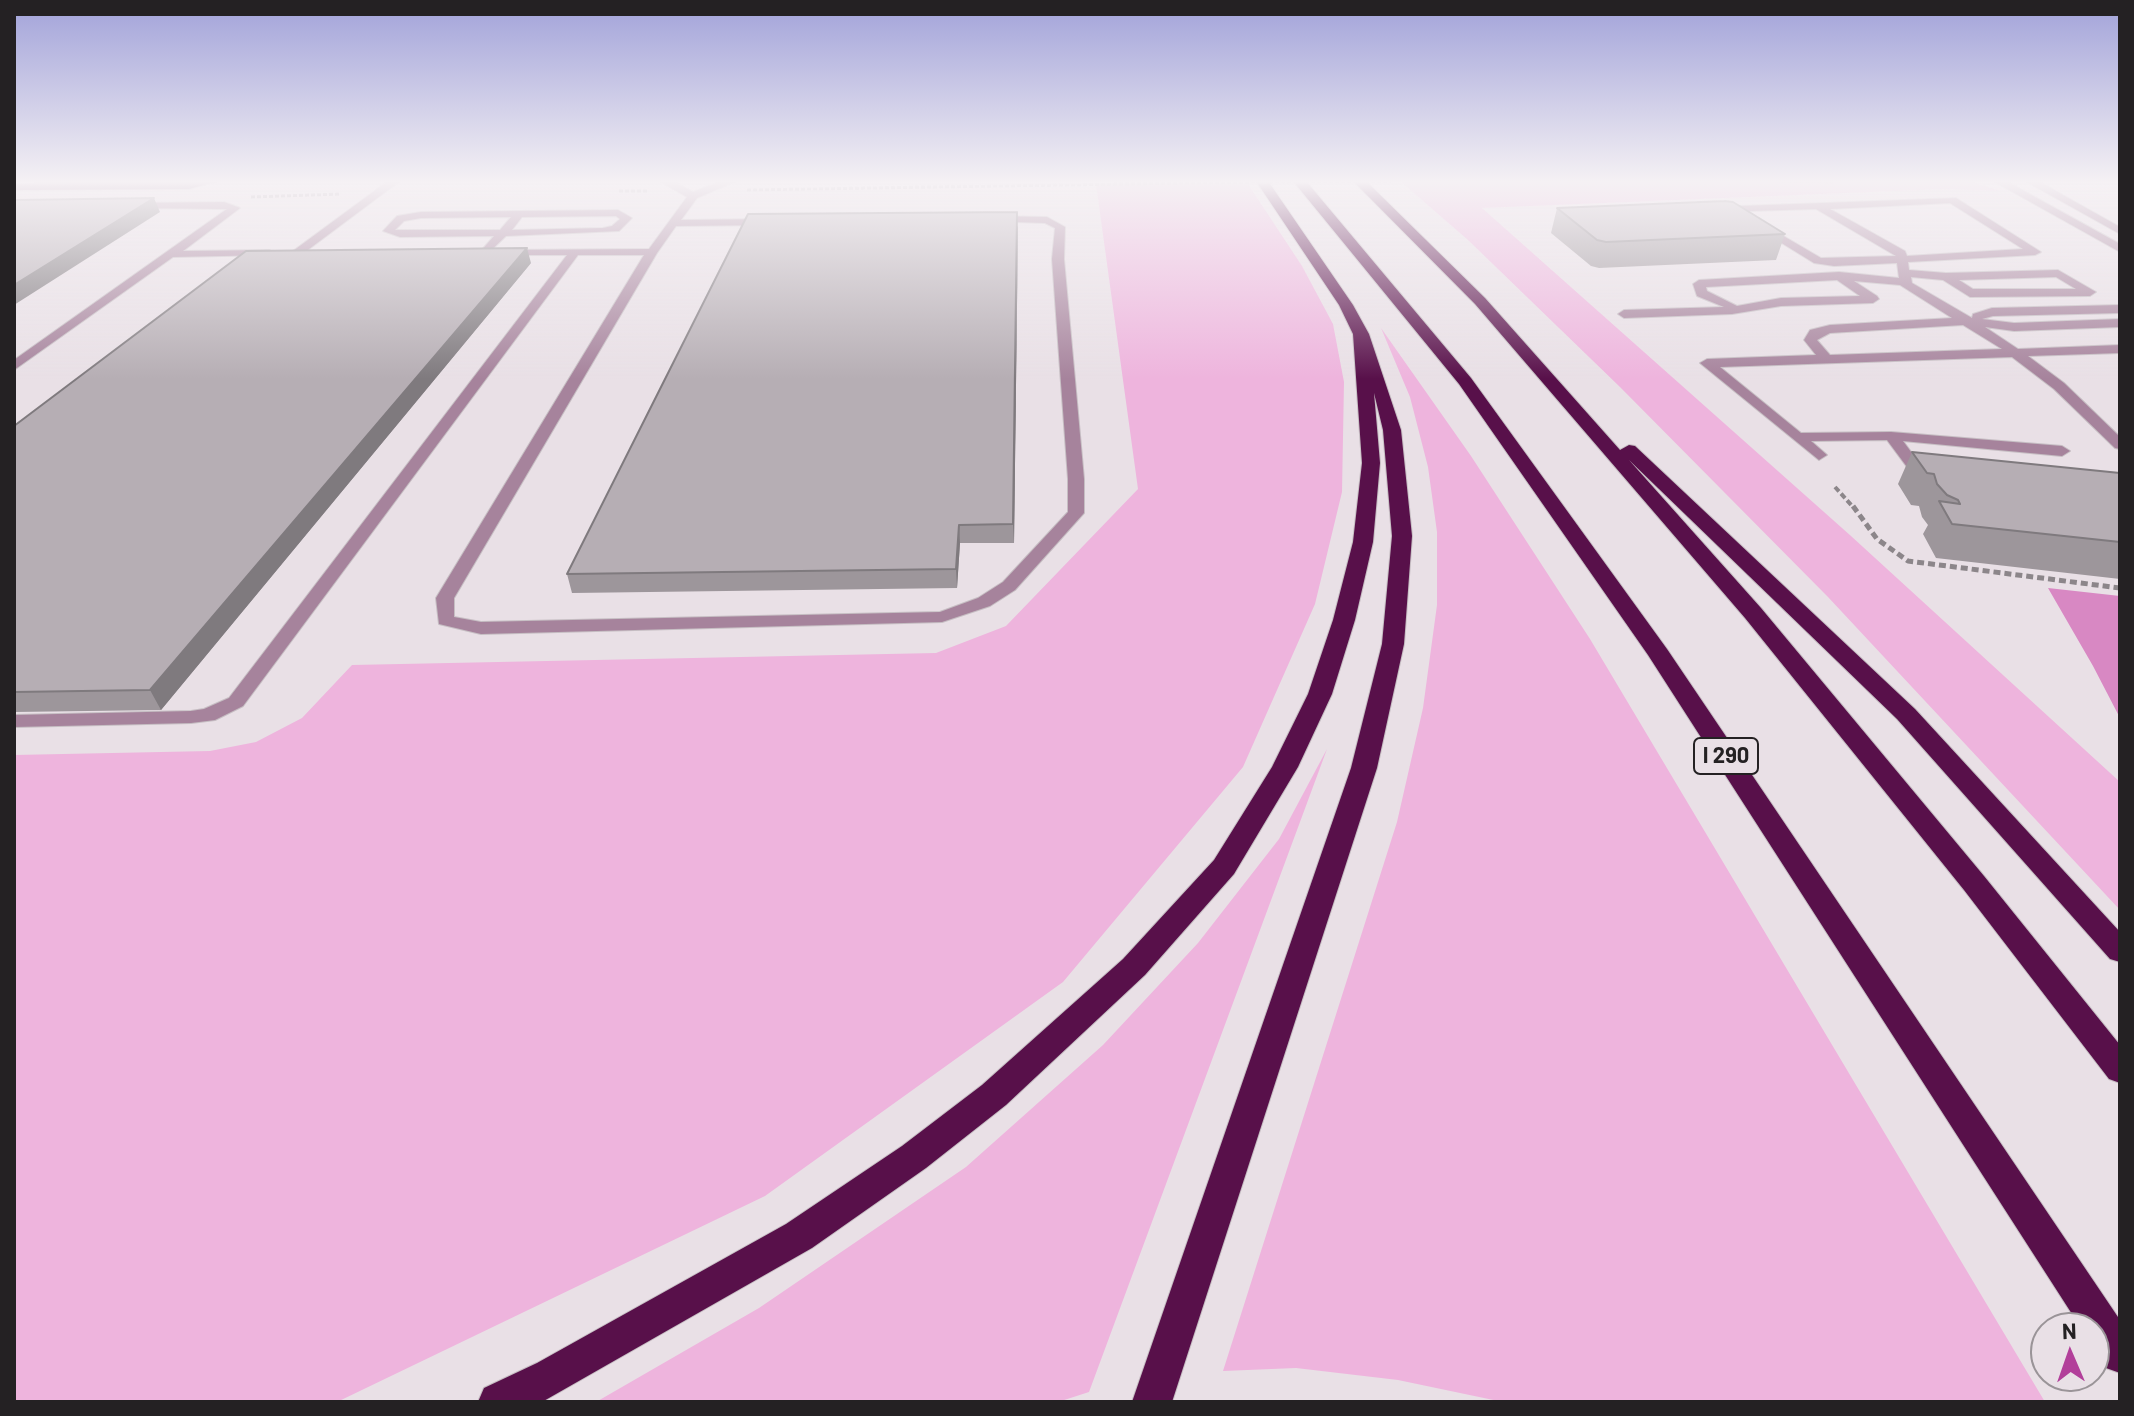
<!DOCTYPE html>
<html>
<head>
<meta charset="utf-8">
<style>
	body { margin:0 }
	#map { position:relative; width:2134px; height:1416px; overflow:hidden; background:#e9e0e6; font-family:Barlow,sans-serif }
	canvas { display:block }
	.frame { position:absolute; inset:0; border:16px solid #242123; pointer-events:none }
	.north { position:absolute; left:2030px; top:1312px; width:80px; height:80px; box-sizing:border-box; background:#e9e0e6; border:2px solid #9a9498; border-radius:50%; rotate:358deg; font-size:22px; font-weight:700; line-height:32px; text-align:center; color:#242123 }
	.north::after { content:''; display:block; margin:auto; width:28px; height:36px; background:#b23f9a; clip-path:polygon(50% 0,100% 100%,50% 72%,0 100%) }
</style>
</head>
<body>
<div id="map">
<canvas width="2134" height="1416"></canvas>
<div class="frame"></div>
<div class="north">N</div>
</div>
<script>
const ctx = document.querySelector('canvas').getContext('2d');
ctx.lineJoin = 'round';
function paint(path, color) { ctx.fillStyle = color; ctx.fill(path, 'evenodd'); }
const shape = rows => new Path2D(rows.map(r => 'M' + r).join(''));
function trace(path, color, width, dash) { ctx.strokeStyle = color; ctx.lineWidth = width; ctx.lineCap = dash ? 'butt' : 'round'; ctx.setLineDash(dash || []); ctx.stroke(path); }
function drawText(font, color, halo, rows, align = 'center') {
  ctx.font = font + ' Barlow,sans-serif'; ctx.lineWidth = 6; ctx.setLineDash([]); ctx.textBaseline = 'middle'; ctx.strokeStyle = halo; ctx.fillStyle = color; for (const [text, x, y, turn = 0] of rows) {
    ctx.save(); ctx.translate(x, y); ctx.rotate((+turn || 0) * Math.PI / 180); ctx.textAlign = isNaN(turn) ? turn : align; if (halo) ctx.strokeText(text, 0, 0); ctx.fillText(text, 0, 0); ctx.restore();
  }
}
paint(shape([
	[1400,181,1970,181,2000,191,1943,189,1482,208,1851,536,2120,782,2120,910,1828,597,1620,387,1468,240],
	[1096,184,1248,184,1302,266,1333,324,1344,382,1342,492,1315,604,1243,767,1063,982,765,1196,337,1402,14,1402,14,755,210,751,256,742,302,718,352,665,936,653,1006,626,1138,489],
	[1381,328,1471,456,1590,639,2045,1402,1503,1402,1398,1380,1296,1368,1223,1371,1397,822,1423,708,1437,605,1437,532,1428,467,1410,397],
	[1327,749,1089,1392,1058,1402,596,1402,759,1308,966,1167,1103,1045,1198,943,1279,839]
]), '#eeb4dd');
paint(shape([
	[2048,588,2120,596,2120,718,2093,666]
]), '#d888c3');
const minor = shape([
	[388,181,400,181,301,255,293,255,293,251,388,181],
	[659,181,672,181,693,192,722,181,736,181,697,198,681,220,771,219,776,222,771,225,676,226,657,253,454,598,454,617,481,622,940,612,978,598,1003,582,1068,512,1068,479,1052,259,1055,228,1045,223,987,221,986,219,991,216,1047,217,1065,227,1064,259,1084,479,1084,513,1015,590,990,606,942,622,481,634,439,624,436,598,644,255,578,255,243,706,215,720,191,723,14,727,14,715,191,711,204,709,229,698,567,255,501,255,495,252,497,250,649,249,687,197,659,181],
	[1993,181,2006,181,2120,244,2120,252,1993,181],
	[2025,181,2038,181,2120,227,2120,234,2025,181],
	[1956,198,2041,252,2035,255,1908,262,1909,270,1946,273,2058,270,2096,292,2090,296,1970,297,1943,280,1911,277,1912,283,1972,318,1973,314,1992,308,2120,305,2120,313,1993,316,1982,319,2014,323,2120,319,2120,327,2014,331,1985,327,2018,349,2120,345,2120,353,2028,356,2064,383,2120,437,2120,449,2115,448,2054,389,2012,357,1720,367,1801,433,1891,432,2062,446,2070,451,2062,456,1903,441,1920,464,1935,466,1935,472,1930,474,1910,471,1887,440,1811,441,1827,455,1819,460,1700,363,1707,359,1816,355,1804,340,1810,330,1830,325,1952,318,1900,285,1854,281,1877,296,1879,299,1873,303,1781,306,1732,314,1624,318,1618,314,1624,310,1724,307,1697,296,1693,284,1699,280,1839,272,1899,278,1897,263,1834,266,1814,263,1754,226,1763,224,1821,258,1896,256,1816,209,1718,212,1713,209,1714,207,1956,198],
	[1950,203,2023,249,1907,256,1905,251,1830,209,1950,203],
	[2056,277,2076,289,1973,289,1959,280,2056,277],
	[1837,280,1860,296,1781,298,1737,306,1707,291,1706,287,1837,280],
	[1963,325,2002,349,1830,355,1817,340,1830,333,1963,325],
	[224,202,240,208,183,251,269,250,275,253,273,255,173,257,14,370,14,360,227,209,132,208,128,207,128,203,224,202],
	[618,210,632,218,619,231,506,236,486,255,480,252,494,236,400,237,383,231,397,216,421,212,618,210],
	[616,216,620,219,612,226,603,228,512,230,522,217,616,216],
	[511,217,500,230,395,230,404,221,421,218,511,217]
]);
const major = shape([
	[197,181,218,181,189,189,14,190,14,184,197,181]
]);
const highway = shape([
	[1256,181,1268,181,1353,305,1369,334,1401,430,1412,536,1404,644,1377,768,1172,1402,1132,1402,1351,768,1382,644,1392,536,1383,430,1374,393,1380,463,1373,542,1355,620,1332,694,1298,767,1234,874,1145,975,1006,1105,926,1168,812,1248,542,1402,478,1402,484,1388,537,1363,786,1224,902,1146,982,1085,1123,959,1214,860,1272,767,1308,694,1333,620,1353,542,1362,463,1353,334,1339,305,1256,181],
	[1293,181,1306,181,1471,378,1667,649,2120,1320,2120,1373,2106,1368,2094,1349,2094,1328,2081,1328,1648,655,1459,384,1293,181],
	[1353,181,1366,181,1485,298,1620,450,1629,445,1635,446,1915,709,2120,932,2120,962,2110,959,1897,719,1629,460,1761,608,1984,876,2120,1045,2120,1083,2109,1079,1964,890,1745,618,1475,304,1353,181]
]);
trace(minor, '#c6bec3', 2);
trace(major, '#c6bec3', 2);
trace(highway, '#c6bec3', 2);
trace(shape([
	[1782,181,1833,182],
	[747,190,1185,183],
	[619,191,649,191],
	[251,197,341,194]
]), '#8c868a', 3, [4, 2]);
trace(shape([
	[1835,487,1854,508]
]), '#8c868a', 4, [6, 3]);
trace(shape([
	[1853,506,1877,539,1908,561,2120,588]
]), '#8c868a', 5, [7, 4]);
paint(minor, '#a6839c');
paint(major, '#6e3260');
paint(highway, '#58104a');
trace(shape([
	[1185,183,1391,181]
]), '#8c868a', 3, [4, 2]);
paint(shape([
	[1557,208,1785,234,1776,260,1599,268,1591,266,1551,233],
	[1018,226,1014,543,960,543,957,588,572,593,567,574],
	[531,263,161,710,14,712,14,426],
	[1912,452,2120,473,2120,579,1936,558,1923,534,1928,525,1922,517,1919,506,1911,505,1898,484]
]), '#9d969b');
paint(shape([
	[154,198,160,212,14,305,14,285],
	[1018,226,1014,543,1013,524],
	[527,248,531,263,161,710,150,690],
	[959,525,960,543,957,588,956,569]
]), '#7f7a7e');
const building = shape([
	[154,198,14,285,14,200,154,198],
	[1725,201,1733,202,1785,234,1606,242,1597,240,1557,208,1725,201],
	[1017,212,1013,524,959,525,956,569,567,574,748,214,1017,212],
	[527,248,150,690,14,692,14,426,246,251,527,248],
	[1912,452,2120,473,2120,542,1952,524,1939,501,1960,504,1958,500,1947,495,1937,484,1934,474,1927,473,1912,452]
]);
paint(building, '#b6aeb4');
trace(building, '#7f7a7e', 2);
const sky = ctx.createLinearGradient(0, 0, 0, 379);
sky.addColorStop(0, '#a1a2d9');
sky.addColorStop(0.48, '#f5f1f4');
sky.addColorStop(1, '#f5f1f400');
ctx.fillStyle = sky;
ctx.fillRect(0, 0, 2134, 379);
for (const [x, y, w] of [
	[1726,756,64]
]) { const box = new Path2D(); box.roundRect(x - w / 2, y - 18, w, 36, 6); ctx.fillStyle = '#e9e0e6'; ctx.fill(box); trace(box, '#242123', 2); }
drawText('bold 22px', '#242123', null, [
	["I 290",1726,756]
]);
</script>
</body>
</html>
